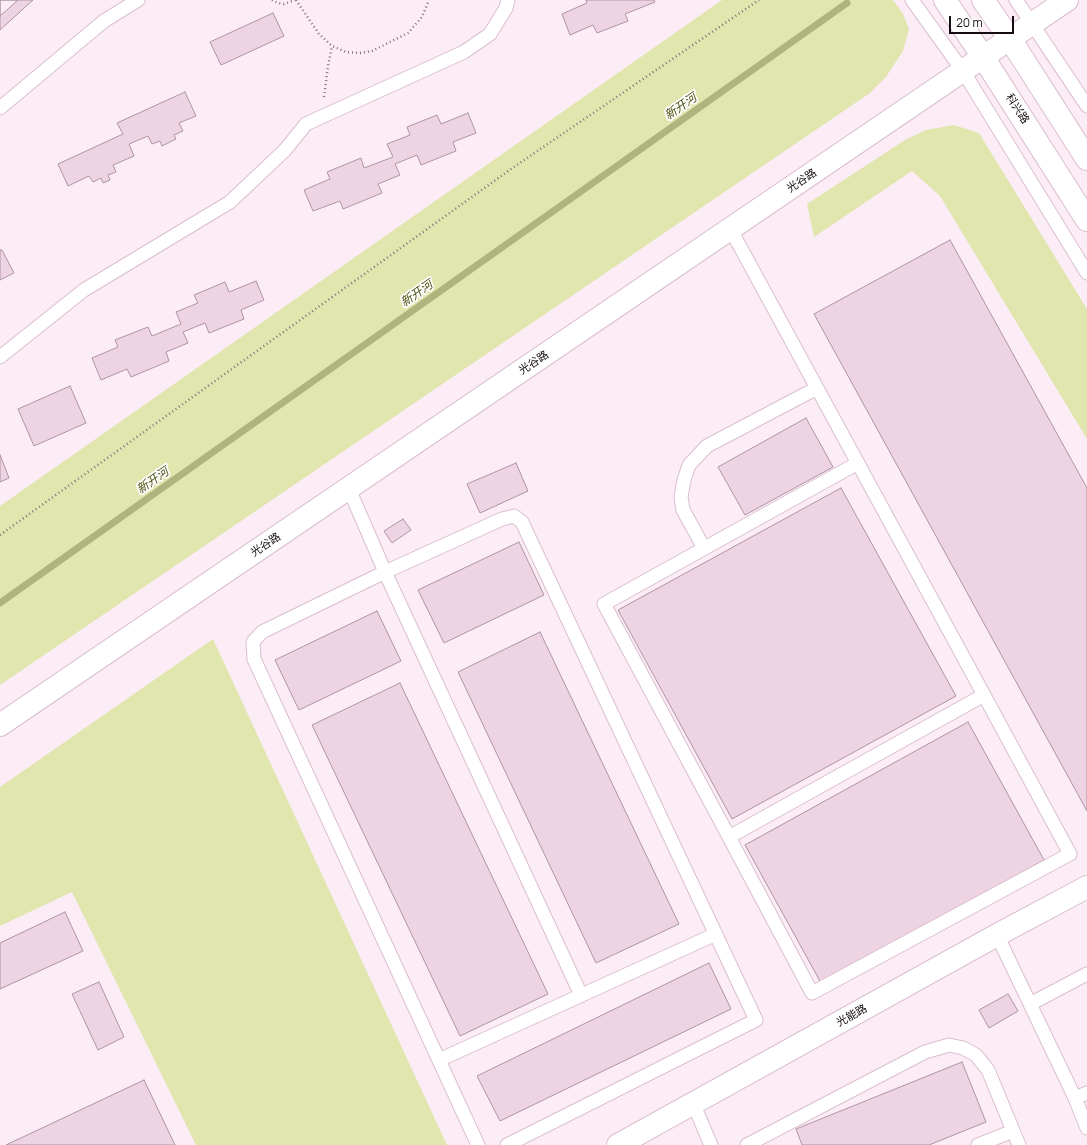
<!DOCTYPE html>
<html>
<head>
<meta charset="utf-8">
<style>
	body { margin:0 }
	#map { position:relative; width:1087px; height:1145px; overflow:hidden; background:#fcecf6; font-family:Manrope,sans-serif }
	canvas { display:block }
	.scale { position:absolute; left:949px; top:16px; width:65px; height:18px; box-sizing:border-box; border:2px solid #140c11; border-top:0; padding-left:5px; font-size:12px; line-height:14px; white-space:nowrap; color:#140c11; -webkit-text-stroke:3px #fefefe; paint-order:stroke }
</style>
</head>
<body>
<div id="map">
<canvas width="1087" height="1145"></canvas>
<div class="scale">20 m</div>
</div>
<script>
const ctx = document.querySelector('canvas').getContext('2d');
ctx.lineJoin = 'round';
function paint(path, color) { ctx.fillStyle = color; ctx.fill(path, 'evenodd'); }
const shape = rows => new Path2D(rows.map(r => 'M' + r).join(''));
function trace(path, color, width, dash) { ctx.strokeStyle = color; ctx.lineWidth = width; ctx.lineCap = dash ? 'butt' : 'round'; ctx.setLineDash(dash || []); ctx.stroke(path); }
function drawText(font, color, halo, rows, align = 'center') {
  ctx.font = font + ' Manrope,"Noto Sans SC",sans-serif'; ctx.lineWidth = 3.5; ctx.setLineDash([]); ctx.textBaseline = 'middle'; ctx.strokeStyle = halo; ctx.fillStyle = color; for (const [text, x, y, turn = 0] of rows) {
    ctx.save(); ctx.translate(x, y); ctx.rotate((+turn || 0) * Math.PI / 180); ctx.textAlign = isNaN(turn) ? turn : align; if (halo) ctx.strokeText(text, 0, 0); ctx.fillText(text, 0, 0); ctx.restore();
  }
}
paint(shape([
	[722,0,893,0,903,14,909,29,903,51,886,77,870,93,0,685,0,506],
	[954,125,979,133,1087,309,1087,439,940,196,912,171,814,237,807,204,905,140,926,130],
	[213,639,447,1145,196,1145,72,892,0,926,0,787]
]), '#e0e6ae');
trace(shape([
	[0,603,847,3]
]), '#afb47d', 7);
const building = shape([
	[0,0,33,0,0,30,0,0],
	[0,0,18,0,0,16,0,0],
	[586,0,654,0,655,2,625,14,628,21,597,33,593,25,570,35,562,14,587,3,586,0],
	[273,13,284,36,221,65,210,42,273,13],
	[185,92,196,116,179,123,183,131,174,135,176,139,162,146,160,141,152,144,148,136,129,144,134,156,113,165,116,172,108,175,110,180,103,183,101,178,93,182,89,176,68,186,58,164,123,134,117,123,185,92],
	[468,113,476,133,453,142,456,151,421,165,417,155,395,164,400,175,378,184,382,193,343,209,340,201,313,211,304,190,330,179,327,172,361,158,364,168,393,157,387,144,410,135,407,127,437,115,441,124,468,113],
	[950,240,1087,488,1087,811,814,314,950,240],
	[0,250,2,250,14,273,0,280,0,250],
	[256,281,264,300,241,310,244,319,209,333,205,323,183,332,188,343,166,352,169,361,131,377,127,369,101,380,92,358,118,347,115,340,148,327,152,336,181,324,176,312,198,303,194,295,225,282,229,292,256,281],
	[70,386,86,423,34,446,18,409,70,386],
	[806,418,833,467,745,515,718,467,806,418],
	[0,455,9,478,0,482,0,455],
	[516,463,528,491,480,513,467,484,516,463],
	[841,488,956,696,732,819,618,610,841,488],
	[403,519,411,530,392,543,384,531,403,519],
	[519,542,544,595,444,643,418,590,519,542],
	[377,611,401,661,299,710,275,660,377,611],
	[540,632,679,924,596,963,458,672,540,632],
	[400,683,548,994,460,1036,312,725,400,683],
	[968,722,1044,860,821,983,745,845,968,722],
	[65,912,83,951,0,989,0,943,65,912],
	[709,963,731,1009,500,1121,477,1076,709,963],
	[99,982,124,1037,98,1050,72,994,99,982],
	[1008,994,1018,1011,989,1028,979,1010,1008,994],
	[962,1062,986,1122,929,1145,802,1145,796,1129,962,1062],
	[144,1080,175,1145,6,1145,144,1080]
]);
paint(building, '#eed3e3');
trace(building, '#ad94a3', 1);
const service = shape([
	[912,0,963,71,1087,273],
	[1016,0,1087,106],
	[0,108,104,21,138,0],
	[731,230,984,695,1070,854,812,993,729,837,984,695],
	[0,357,84,290,230,202,285,150,306,124,464,52,490,34,506,8,508,0],
	[349,489,385,572,262,632,253,642,254,659,478,1145],
	[704,548,683,510,681,497,684,480,689,465,707,446,817,388],
	[729,837,604,604,858,463],
	[997,935,1075,1098,1087,1128],
	[1030,1004,1087,974],
	[439,1060,716,934],
	[1075,1098,1087,1093],
	[693,1103,711,1145],
	[507,1145,756,1020,528,535,522,522,514,516,502,519,385,572,581,995],
	[747,1145,925,1052,949,1045,963,1048,976,1055,988,1070,1019,1145],
	[978,1145,1013,1131]
]);
const tertiary = shape([
	[0,725,1067,0],
	[618,1145,997,935,1087,887]
]);
const secondary = shape([
	[945,0,983,57,1087,220],
	[983,0,1010,39,1087,159]
]);
trace(service, '#dabfcf', 15);
trace(tertiary, '#dabfcf', 24);
trace(secondary, '#dabfcf', 24);
trace(shape([
	[272,0,278,3,284,4,295,0],
	[296,0,319,34,332,46,346,52,360,53,372,51,408,33,422,17,429,0],
	[324,97,328,66,332,46],
	[0,535,511,169,759,0]
]), '#7f747b', 2.5, [1, 3]);
trace(service, '#fff', 13);
trace(tertiary, '#fff', 22);
trace(secondary, '#fff', 22);
drawText('11px', '#140c11', '#fefefe', [
	["科兴路",1017,109,57],
	["光谷路",802,181,-34],
	["光谷路",534,363,-34],
	["光谷路",266,545,-34],
	["光能路",852,1016,-29]
]);
drawText('italic 12px', '#4c500f', '#fefefe', [
	["新开河",681,107,-35],
	["新开河",417,294,-35],
	["新开河",153,481,-35]
]);
</script>
</body>
</html>
